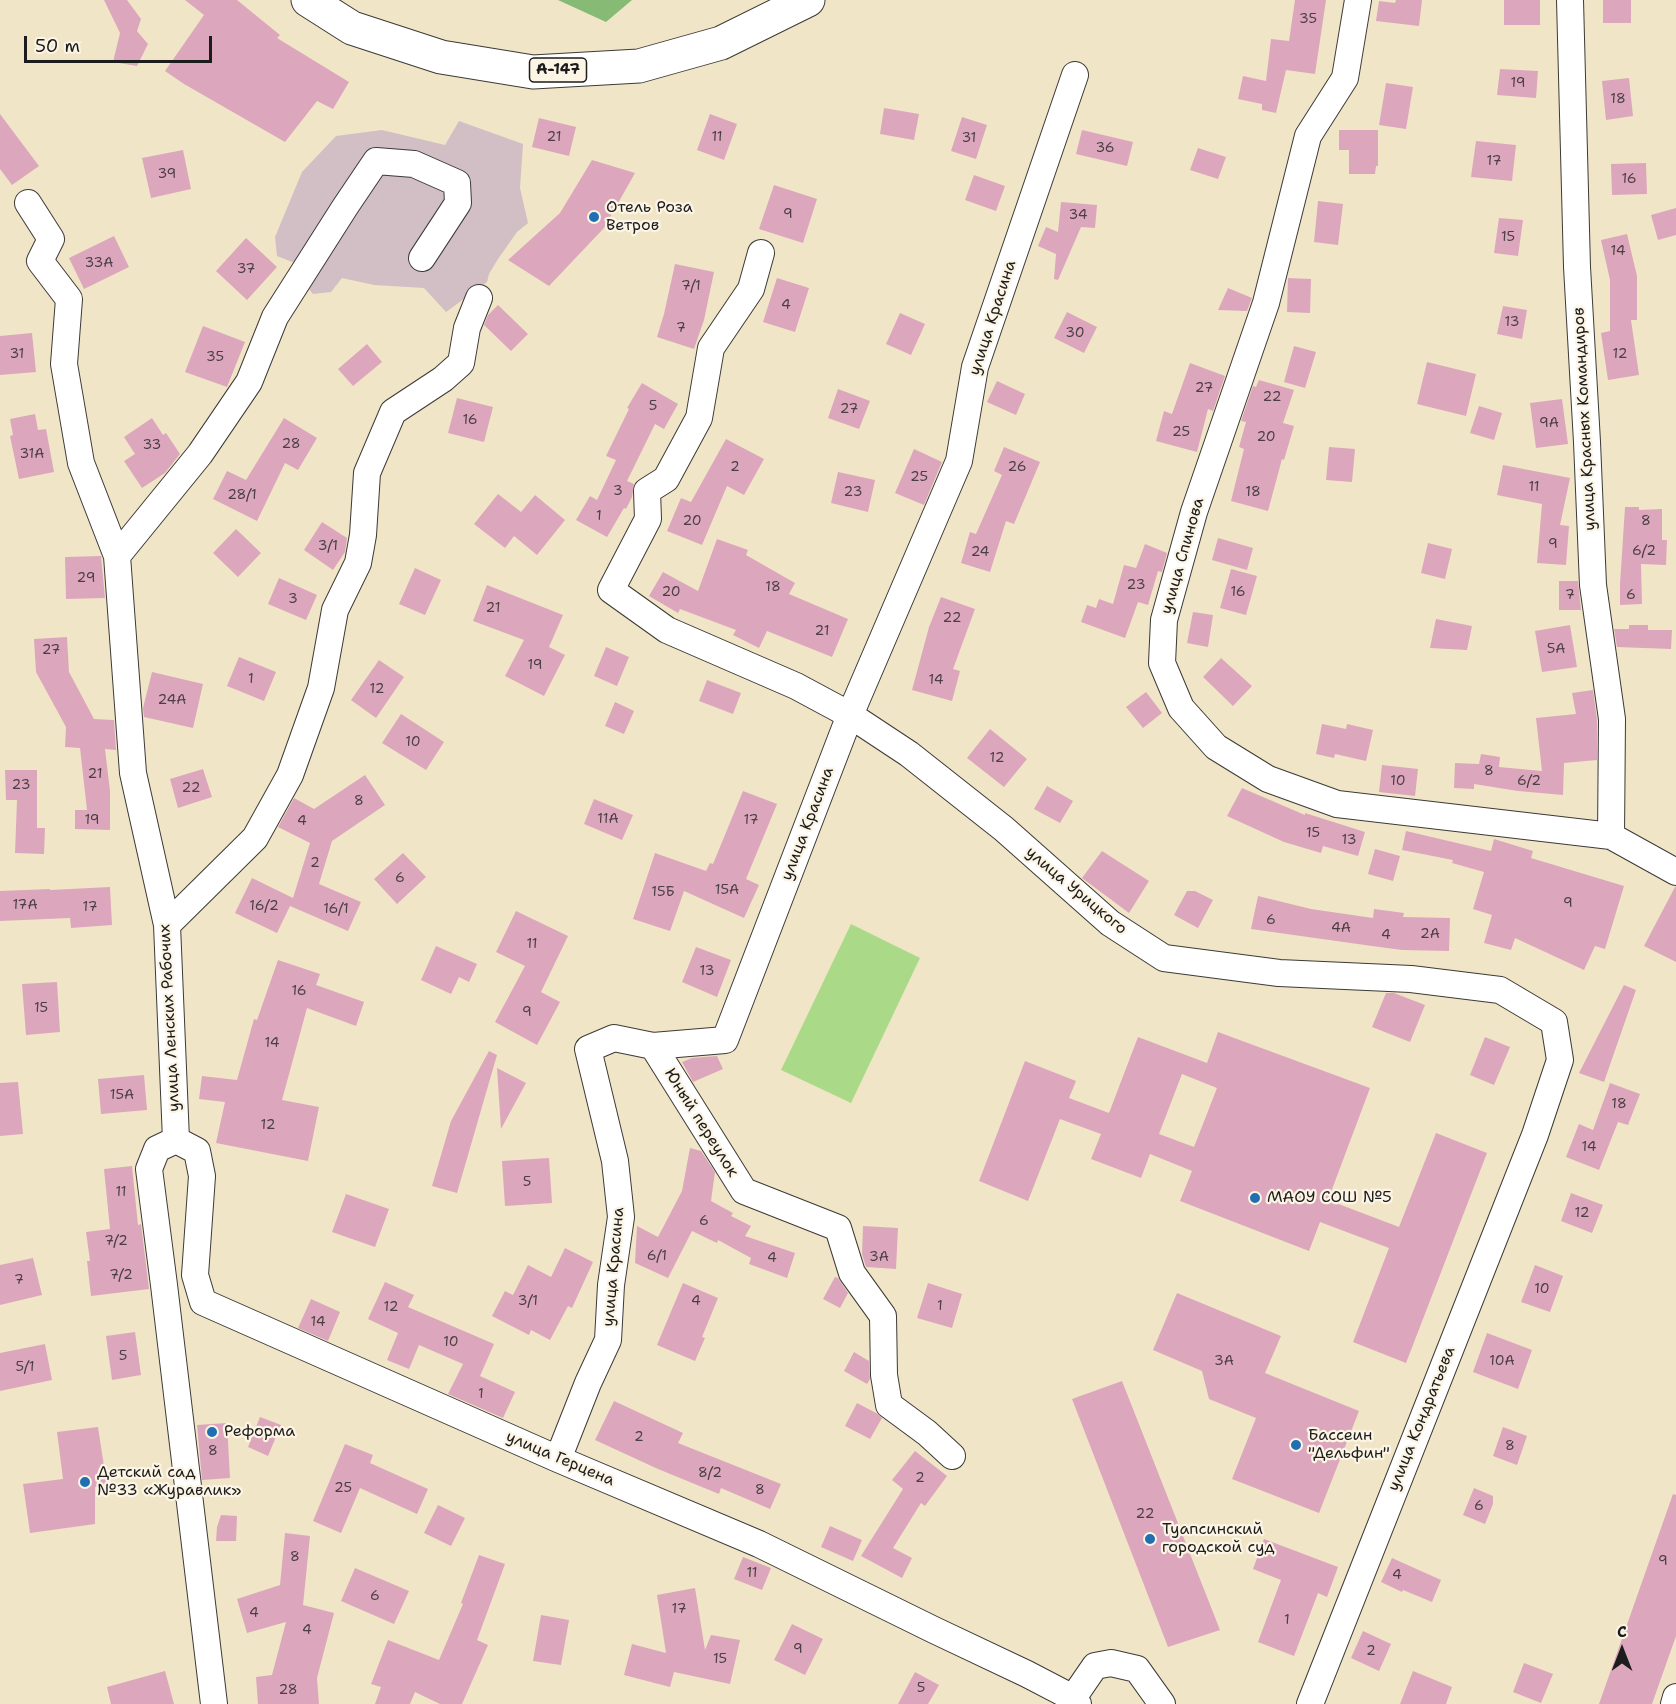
<!DOCTYPE html>
<html>
<head>
<meta charset="utf-8">
<style>
	body { margin:0 }
	#map { position:relative; width:1676px; height:1704px; overflow:hidden; background:#f1e5c7; font-family:"Shantell Sans",sans-serif }
	canvas { display:block }
	.north { position:absolute; left:1592px; top:1620px; width:60px; height:60px; -webkit-text-stroke:4px #fcf5e5; paint-order:stroke; rotate:0deg; font-size:16px; font-weight:700; line-height:24px; text-align:center; color:#1c1c1c }
	.north::after { content:''; display:block; margin:auto; width:21px; height:27px; background:#1c1c1c; clip-path:polygon(50% 0,100% 100%,50% 72%,0 100%) }
	.scale { position:absolute; left:24px; top:36px; width:188px; height:27px; box-sizing:border-box; border:3px solid #1c1c1c; border-top:0; padding-left:8px; font-size:18px; line-height:21px; white-space:nowrap; color:#1c1c1c; -webkit-text-stroke:4px #fcf5e5; paint-order:stroke }
</style>
</head>
<body>
<div id="map">
<canvas width="1676" height="1704"></canvas>
<div class="north">С</div>
<div class="scale">50 m</div>
</div>
<script>
const ctx = document.querySelector('canvas').getContext('2d');
ctx.lineJoin = 'round';
function paint(path, color) { ctx.fillStyle = color; ctx.fill(path, 'evenodd'); }
const shape = rows => new Path2D(rows.map(r => 'M' + r).join(''));
function trace(path, color, width, dash) { ctx.strokeStyle = color; ctx.lineWidth = width; ctx.lineCap = dash ? 'butt' : 'round'; ctx.setLineDash(dash || []); ctx.stroke(path); }
function drawText(font, color, halo, rows, align = 'center') {
  ctx.font = font + ' "Shantell Sans",sans-serif'; ctx.lineWidth = 4.5; ctx.setLineDash([]); ctx.textBaseline = 'middle'; ctx.strokeStyle = halo; ctx.fillStyle = color; for (const [text, x, y, turn = 0] of rows) {
    ctx.save(); ctx.translate(x, y); ctx.rotate((+turn || 0) * Math.PI / 180); ctx.textAlign = isNaN(turn) ? turn : align; if (halo) ctx.strokeText(text, 0, 0); ctx.fillText(text, 0, 0); ctx.restore();
  }
}
paint(shape([
	[459,121,523,144,520,188,528,223,517,232,498,259,489,274,487,282,446,312,424,288,374,285,342,278,331,292,313,294,303,282,315,271,277,256,275,237,302,172,336,136,382,130,445,145]
]), '#d2bec5');
paint(shape([
	[851,924,920,958,851,1103,781,1070]
]), '#aada88');
paint(shape([
	[558,0,632,0,606,22]
]), '#87ba74');
paint(shape([
	[104,0,127,0,141,19,137,31,148,44,137,66,113,62,120,33],
	[185,0,237,0,280,35,277,38,349,82,333,109,317,101,285,142,184,84,165,71,204,15],
	[1295,0,1326,0,1315,74,1286,70,1276,113,1262,110,1262,104,1238,99,1243,76,1266,81,1271,39,1289,41],
	[1396,0,1422,0,1419,26,1376,21,1379,1,1395,3],
	[1504,0,1540,0,1540,25,1504,25],
	[1603,0,1631,0,1631,23,1603,23],
	[1500,69,1538,71,1536,98,1497,95],
	[1629,78,1633,116,1606,120,1602,81],
	[1386,83,1413,87,1406,129,1379,125],
	[884,108,919,114,914,140,880,134],
	[0,114,39,166,12,185,0,169],
	[710,114,737,124,724,160,697,150],
	[962,117,987,125,976,159,951,151],
	[539,118,576,127,569,156,532,147],
	[1082,130,1133,142,1127,166,1076,154],
	[1339,130,1378,130,1378,166,1376,166,1375,174,1349,174,1349,150,1339,150],
	[1476,141,1516,145,1512,181,1471,177],
	[1198,148,1226,157,1218,179,1190,170],
	[183,150,191,189,151,198,142,158],
	[592,160,635,173,604,228,549,286,508,260,560,213],
	[1646,163,1647,194,1612,195,1611,164],
	[974,175,1005,186,996,211,965,200],
	[774,185,817,199,803,243,759,229],
	[1318,201,1343,204,1338,245,1314,242],
	[1061,202,1097,205,1095,228,1081,227,1058,280,1054,279,1056,254,1038,246,1046,227,1058,232],
	[1676,208,1676,235,1658,240,1651,215],
	[1499,218,1523,220,1518,256,1494,253],
	[1627,234,1637,276,1637,320,1631,320,1639,375,1608,380,1601,333,1610,331,1610,280,1601,240],
	[114,236,129,267,84,289,69,258],
	[246,238,277,267,247,300,216,271],
	[675,264,714,272,704,320,694,349,657,337,664,314],
	[777,278,809,288,795,332,763,322],
	[1288,278,1311,279,1310,313,1287,312],
	[1228,288,1252,298,1247,311,1218,310],
	[498,305,528,334,511,351,484,325,488,315],
	[1503,306,1527,310,1522,339,1497,334],
	[1067,312,1097,327,1084,353,1054,338],
	[900,313,925,324,911,355,886,344],
	[203,326,245,342,227,387,185,372],
	[32,333,36,372,0,375,0,336],
	[367,344,382,362,353,386,338,369],
	[1294,346,1316,352,1305,388,1284,382],
	[1427,362,1476,374,1466,416,1417,404],
	[1190,363,1225,376,1213,411,1208,409,1197,452,1156,441,1164,411,1172,414],
	[1259,380,1294,390,1283,423,1294,426,1284,460,1282,459,1268,511,1231,501,1244,449,1239,447,1246,422,1241,421,1253,386,1256,387],
	[997,381,1025,394,1016,415,987,402],
	[642,383,678,404,664,429,655,424,627,481,634,484,632,497,626,509,624,508,607,537,576,520,590,496,597,500,616,460,606,456,629,409,627,408],
	[838,389,870,401,859,429,828,418],
	[457,398,493,407,484,442,448,433],
	[1562,399,1568,444,1536,448,1530,403],
	[1479,406,1502,413,1494,440,1470,433],
	[35,414,38,430,46,429,54,472,19,479,10,436,13,435,10,419],
	[152,418,163,435,166,433,180,454,165,473,142,488,124,461,135,454,124,437],
	[284,418,317,438,298,470,285,463,257,521,213,499,227,471,246,480],
	[726,439,764,459,744,495,727,486,702,545,667,531,681,498,691,502],
	[1004,447,1040,462,1014,524,1006,521,990,572,961,563,970,532,976,534,1002,475,994,471],
	[1329,447,1355,449,1352,482,1326,480],
	[914,449,942,462,924,505,895,493],
	[1503,465,1570,478,1560,525,1569,526,1566,565,1537,563,1542,504,1497,495],
	[838,472,875,480,868,512,831,503],
	[498,494,521,512,535,495,565,520,537,555,514,536,505,548,474,524],
	[1625,507,1639,507,1639,510,1662,509,1662,540,1667,540,1666,565,1641,564,1642,604,1620,605,1620,584],
	[322,522,347,538,345,552,333,570,304,550],
	[236,529,261,553,238,577,213,553],
	[1218,538,1253,548,1247,570,1212,560],
	[717,539,748,550,746,555,795,583,789,594,848,619,832,657,767,631,759,648,733,635,736,630,680,609,678,613,649,596,663,572,698,591],
	[1428,543,1452,549,1445,579,1421,573],
	[1145,544,1167,553,1162,572,1158,571,1148,605,1138,602,1125,638,1081,622,1087,605,1096,608,1099,599,1113,604,1124,565,1136,568],
	[101,556,105,598,66,599,65,557],
	[415,568,441,580,425,615,399,604],
	[1231,569,1257,576,1246,615,1220,608],
	[279,578,317,595,306,620,268,604],
	[1559,581,1578,581,1581,610,1559,610],
	[487,585,563,615,549,647,565,655,544,696,505,676,524,640,473,621],
	[941,597,975,609,953,669,960,671,952,701,912,690,929,627],
	[1193,612,1213,615,1208,647,1187,643],
	[1436,619,1472,626,1467,650,1430,648],
	[1570,625,1577,667,1542,672,1535,631],
	[1629,625,1648,625,1648,630,1672,630,1671,649,1617,647,1614,629,1629,629],
	[67,637,69,672,94,719,114,720,116,750,105,749,110,791,110,830,75,829,75,810,87,810,80,748,65,747,66,727,36,672,34,639],
	[606,647,629,657,617,686,594,676],
	[239,657,276,672,264,701,227,686],
	[1221,658,1252,686,1233,706,1203,677],
	[379,660,404,677,376,718,351,700],
	[152,672,203,684,193,728,144,717,143,708],
	[707,680,741,693,733,714,699,701],
	[1593,690,1597,720,1597,760,1564,763,1563,795,1518,791,1474,784,1474,789,1454,788,1455,763,1479,764,1481,754,1500,757,1499,767,1542,771,1536,718,1576,714,1572,693],
	[1146,692,1162,713,1143,728,1126,707],
	[615,702,634,711,624,734,605,726],
	[401,714,444,742,426,770,382,743],
	[1322,724,1346,729,1347,724,1373,730,1366,761,1335,754,1334,758,1316,754],
	[990,729,1027,759,1004,787,967,758],
	[1382,765,1418,769,1415,796,1379,792],
	[203,769,212,797,178,808,170,779],
	[5,770,37,770,37,828,45,828,44,854,15,853,17,800,6,800],
	[365,775,385,805,332,841,319,884,361,902,348,931,290,906,277,933,235,913,252,878,293,898,310,843,278,827,294,798,314,809],
	[1047,786,1073,801,1060,823,1034,809],
	[1242,788,1305,815,1305,813,1365,832,1358,856,1323,846,1321,853,1284,842,1227,816],
	[743,791,777,804,746,879,759,885,744,918,684,891,670,931,633,919,655,853,706,871,710,863,713,864],
	[594,799,633,815,622,840,584,824],
	[1406,831,1491,851,1494,839,1533,851,1531,858,1624,886,1605,949,1595,946,1584,970,1515,938,1511,950,1484,943,1492,915,1473,909,1484,872,1452,863,1453,860,1402,850],
	[1375,849,1400,856,1393,881,1368,874],
	[1102,851,1149,881,1129,913,1082,878],
	[403,853,426,877,397,904,374,879],
	[110,887,112,925,71,928,70,918,0,921,0,891,50,889,50,890],
	[1675,887,1676,887,1676,962,1644,946],
	[1187,891,1195,891,1213,900,1198,928,1174,915],
	[1258,896,1311,909,1373,918,1374,909,1404,913,1403,917,1450,918,1449,951,1402,950,1372,946,1251,929],
	[516,911,568,936,541,992,560,1002,537,1045,495,1022,525,966,496,952],
	[436,946,477,964,469,982,459,977,451,994,421,980],
	[696,947,731,960,717,997,682,982],
	[278,960,320,974,316,985,364,1002,356,1026,307,1008,282,1100,319,1107,308,1161,216,1143,225,1102,199,1099,202,1076,237,1080,254,1019,257,1020],
	[57,982,60,1032,26,1035,22,984],
	[1624,985,1636,990,1604,1082,1579,1073],
	[1386,993,1394,993,1425,1005,1410,1042,1372,1027],
	[1218,1032,1370,1088,1328,1200,1399,1227,1436,1133,1487,1153,1406,1363,1353,1342,1389,1248,1320,1222,1309,1251,1180,1201,1192,1171,1150,1154,1141,1178,1091,1159,1101,1134,1060,1119,1028,1201,979,1181,1025,1061,1076,1081,1069,1098,1109,1113,1138,1037,1207,1063],
	[1182,1074,1217,1088,1194,1147,1159,1134],
	[1485,1037,1510,1047,1494,1085,1470,1075],
	[489,1051,497,1055,457,1193,432,1186,451,1121],
	[717,1056,723,1069,693,1082,682,1062,692,1058],
	[497,1068,526,1083,501,1129],
	[144,1075,147,1110,101,1114,98,1079],
	[18,1082,23,1134,0,1136,0,1083],
	[1610,1083,1640,1094,1628,1125,1618,1122,1599,1170,1566,1157,1579,1124,1593,1130],
	[690,1148,701,1151,715,1172,711,1201,733,1213,731,1216,751,1226,745,1236,795,1253,787,1278,749,1264,751,1258,718,1240,717,1243,692,1231,668,1278,635,1263,637,1226,658,1237,682,1191],
	[549,1158,552,1203,505,1206,502,1161],
	[132,1166,138,1225,141,1224,149,1289,91,1296,87,1261,90,1261,86,1232,110,1229,104,1169],
	[1571,1193,1603,1205,1592,1233,1561,1221],
	[346,1194,389,1209,375,1247,332,1232],
	[863,1226,898,1228,896,1269,866,1267,862,1254],
	[565,1248,593,1262,572,1308,568,1306,550,1340,531,1330,529,1335,492,1316,505,1291,513,1295,528,1265,551,1277],
	[33,1258,42,1295,0,1305,0,1265],
	[1535,1265,1563,1276,1550,1312,1521,1302],
	[835,1277,838,1278,848,1293,840,1308,823,1299],
	[385,1282,414,1295,408,1307,494,1344,480,1376,515,1392,503,1418,448,1394,463,1364,419,1345,409,1369,387,1360,398,1333,368,1319],
	[683,1283,718,1298,702,1337,705,1338,695,1361,657,1345],
	[928,1283,962,1294,952,1328,917,1318],
	[1177,1293,1281,1336,1265,1373,1359,1411,1319,1513,1232,1479,1256,1418,1209,1399,1202,1371,1153,1350],
	[311,1299,340,1312,328,1341,298,1328],
	[135,1332,141,1375,112,1380,106,1336],
	[1487,1333,1532,1350,1518,1389,1473,1372],
	[45,1344,52,1380,0,1391,0,1353],
	[854,1352,869,1361,870,1379,867,1384,844,1371],
	[1122,1381,1220,1630,1168,1647,1072,1399],
	[614,1401,683,1433,678,1443,781,1484,770,1509,721,1488,719,1494,658,1469,595,1440],
	[857,1403,878,1414,882,1418,870,1439,845,1426],
	[260,1417,281,1425,268,1456,248,1447],
	[227,1423,230,1478,202,1480,197,1425],
	[98,1427,107,1486,95,1487,95,1524,30,1533,23,1484,63,1479,57,1432],
	[1503,1427,1527,1436,1517,1465,1493,1456],
	[345,1444,373,1455,370,1463,428,1489,417,1514,360,1488,341,1533,313,1521],
	[915,1451,947,1476,925,1506,921,1503,893,1548,912,1558,902,1578,861,1556,903,1489,892,1480],
	[1474,1488,1493,1496,1493,1504,1485,1524,1463,1515],
	[1673,1494,1676,1495,1676,1636,1652,1704,1599,1704],
	[438,1505,465,1518,451,1546,424,1533],
	[221,1515,237,1516,236,1541,216,1541,217,1527],
	[830,1526,862,1540,853,1561,821,1547],
	[285,1533,310,1536,303,1605,334,1613,317,1678,319,1704,258,1704,256,1677,272,1675,286,1622,247,1633,237,1599,280,1585],
	[1264,1539,1338,1567,1327,1597,1318,1593,1294,1656,1258,1642,1281,1580,1253,1569],
	[479,1555,505,1564,477,1640,488,1645,462,1704,440,1704,415,1692,410,1704,375,1704,381,1687,371,1684,388,1640,439,1660,463,1604,461,1603],
	[743,1557,771,1568,762,1590,734,1579],
	[1392,1558,1441,1580,1432,1602,1403,1590,1402,1592,1381,1582],
	[355,1568,409,1591,394,1624,341,1601],
	[695,1588,705,1650,711,1635,740,1640,730,1684,674,1672,670,1687,624,1675,632,1644,666,1653,657,1595],
	[541,1615,569,1620,561,1665,533,1661],
	[792,1624,823,1639,805,1675,774,1660],
	[1363,1631,1391,1644,1379,1671,1351,1658],
	[1524,1663,1553,1674,1541,1703,1513,1692],
	[165,1671,174,1704,111,1704,107,1687],
	[1413,1671,1452,1687,1446,1704,1400,1704],
	[915,1672,939,1685,928,1704,898,1704]
]), '#dca7bd');
const street = shape([
	[1358,0,1345,78,1308,136,1266,303,1194,512,1164,620,1162,663,1181,708,1216,747,1268,779,1337,804,1611,836,1676,872],
	[1570,0,1577,267,1587,442,1593,585,1612,719,1611,836],
	[28,203,51,239,40,261,69,299,64,364,81,463,117,556,133,773,167,925,176,1140,157,1149,149,1169,164,1285,214,1704],
	[761,253,751,289,711,348,699,418,666,479,647,491,648,519,611,590,667,630,796,686,850,715,909,754,1004,829,1110,923,1164,958,1279,973,1411,979,1500,990,1554,1022,1560,1060,1535,1135,1310,1704],
	[117,556,200,454,249,382,275,317,345,207,376,161,414,164,457,183,458,203,422,258],
	[167,925,255,838,290,775,321,688,335,610,358,563,363,535,367,473,393,412,443,379,461,363,467,328,479,298],
	[653,1046,744,1191,838,1228,852,1273,883,1316,884,1375,889,1405,927,1433,952,1456],
	[176,1140,197,1151,202,1176,195,1275,203,1302,558,1459,759,1544,934,1630,1027,1674,1073,1698,1078,1704],
	[558,1459,588,1383,608,1340,611,1285,621,1217,615,1161,588,1049,614,1038,653,1046,725,1040,850,715,959,461,975,367,1075,75],
	[1073,1698,1095,1666,1111,1663,1137,1669,1162,1704],
	[1674,1704,1676,1697]
]);
const highway = shape([
	[308,0,352,28,441,57,533,72,639,66,721,43,808,0]
]);
trace(street, '#3c3a36', 28);
trace(highway, '#3c3a36', 35);
trace(street, '#fff', 26);
trace(highway, '#fff', 33);
for (const [x, y, r, color] of [
	[594,217,6,"#1f6fb2"],
	[1255,1198,6,"#1f6fb2"],
	[212,1432,6,"#1f6fb2"],
	[1296,1445,6,"#1f6fb2"],
	[85,1482,6,"#1f6fb2"],
	[1150,1539,6,"#1f6fb2"]
]) { const dot = new Path2D(); dot.arc(x, y, r, 0, 2 * Math.PI); ctx.fillStyle = color; ctx.fill(dot); trace(dot, '#fcf5e5', 2); }
drawText('14px', '#4c3f44', null, [
	["35",1308,19],
	["19",1518,83],
	["18",1618,99],
	["21",554,137],
	["11",717,137],
	["31",969,138],
	["36",1105,148],
	["17",1494,161],
	["39",167,174],
	["16",1629,179],
	["9",788,214],
	["34",1078,215],
	["15",1508,237],
	["14",1618,251],
	["33А",99,263],
	["37",246,269],
	["7/1",691,286],
	["4",786,305],
	["13",1512,322],
	["7",681,328],
	["30",1075,333],
	["31",17,354],
	["12",1620,354],
	["35",215,357],
	["27",1204,388],
	["22",1272,397],
	["5",653,406],
	["27",849,409],
	["16",470,420],
	["9А",1549,423],
	["25",1181,432],
	["20",1266,437],
	["28",291,444],
	["33",152,445],
	["31А",32,454],
	["2",735,467],
	["26",1017,467],
	["25",919,477],
	["11",1534,487],
	["3",618,491],
	["23",853,492],
	["18",1253,492],
	["28/1",242,495],
	["1",599,516],
	["20",692,521],
	["8",1646,521],
	["9",1553,544],
	["3/1",328,546],
	["6/2",1644,551],
	["24",980,552],
	["29",86,578],
	["23",1136,585],
	["18",773,587],
	["20",671,592],
	["16",1238,592],
	["7",1570,595],
	["6",1631,595],
	["3",293,599],
	["21",493,608],
	["22",952,618],
	["21",822,631],
	["5А",1556,649],
	["27",51,650],
	["19",535,665],
	["1",251,679],
	["14",936,680],
	["12",377,689],
	["24А",172,700],
	["10",413,742],
	["12",997,758],
	["8",1489,771],
	["21",95,774],
	["10",1398,781],
	["6/2",1529,781],
	["23",21,785],
	["22",191,788],
	["8",359,801],
	["11А",608,819],
	["19",92,820],
	["17",751,820],
	["4",302,821],
	["15",1313,833],
	["13",1349,840],
	["2",315,863],
	["6",400,878],
	["15А",727,890],
	["15Б",663,892],
	["9",1568,903],
	["17А",25,905],
	["16/2",264,906],
	["17",90,907],
	["16/1",336,909],
	["6",1271,920],
	["4А",1341,928],
	["2А",1430,934],
	["4",1386,935],
	["11",532,944],
	["13",707,971],
	["16",299,991],
	["15",41,1008],
	["9",527,1012],
	["14",272,1043],
	["15А",122,1095],
	["18",1619,1104],
	["12",268,1125],
	["14",1589,1147],
	["5",527,1182],
	["11",121,1192],
	["12",1582,1213],
	["6",704,1221],
	["7/2",116,1241],
	["6/1",657,1256],
	["3А",879,1257],
	["4",772,1258],
	["7/2",121,1275],
	["7",19,1280],
	["10",1542,1289],
	["3/1",528,1301],
	["4",696,1301],
	["1",940,1306],
	["12",391,1307],
	["14",318,1322],
	["10",451,1342],
	["5",123,1356],
	["3А",1224,1361],
	["10А",1502,1361],
	["5/1",25,1367],
	["1",481,1394],
	["2",639,1437],
	["8",1510,1446],
	["8",213,1451],
	["8/2",710,1473],
	["2",920,1478],
	["25",343,1488],
	["8",760,1490],
	["6",1479,1506],
	["22",1145,1514],
	["8",295,1557],
	["9",1663,1561],
	["11",752,1573],
	["4",1397,1575],
	["6",375,1596],
	["17",679,1609],
	["4",254,1613],
	["1",1287,1620],
	["4",307,1630],
	["9",798,1649],
	["2",1371,1651],
	["15",720,1659],
	["5",921,1688],
	["28",288,1690]
]);
for (const [x, y, w] of [
	[558,70,57]
]) { const box = new Path2D(); box.roundRect(x - w / 2, y - 12, w, 24, 4.5); ctx.fillStyle = '#fcf5e5'; ctx.fill(box); trace(box, '#1c1c1c', 1.5); }
drawText('bold 15px', '#1c1c1c', null, [
	["А-147",558,70]
]);
drawText('16px', '#1c1c1c', '#fcf5e5', [
	["Отель Роза",606,208],
	["Ветров",606,226],
	["МАОУ СОШ №5",1267,1198],
	["Реформа",224,1432],
	["Бассеин",1308,1436],
	["\"Дельфин\"",1308,1454],
	["Детский сад",97,1473],
	["№33 «Журавлик»",97,1491],
	["Туапсинский",1162,1530],
	["городской суд",1162,1548]
], 'left');
drawText('16px', '#1c1c1c', '#fcf5e5', [
	["улица Красина",993,318,-72],
	["улица Красных Командиров",1585,419,-93],
	["улица Спинова",1183,556,-74],
	["улица Красина",808,824,-69],
	["улица Урицкого",1076,891,40],
	["улица Ленских Рабочих",170,1018,-93],
	["Юный переулок",701,1123,58],
	["улица Красина",614,1267,-85],
	["улица Кондратьева",1422,1419,-68],
	["улица Герцена",560,1459,23]
]);
</script>
</body>
</html>
